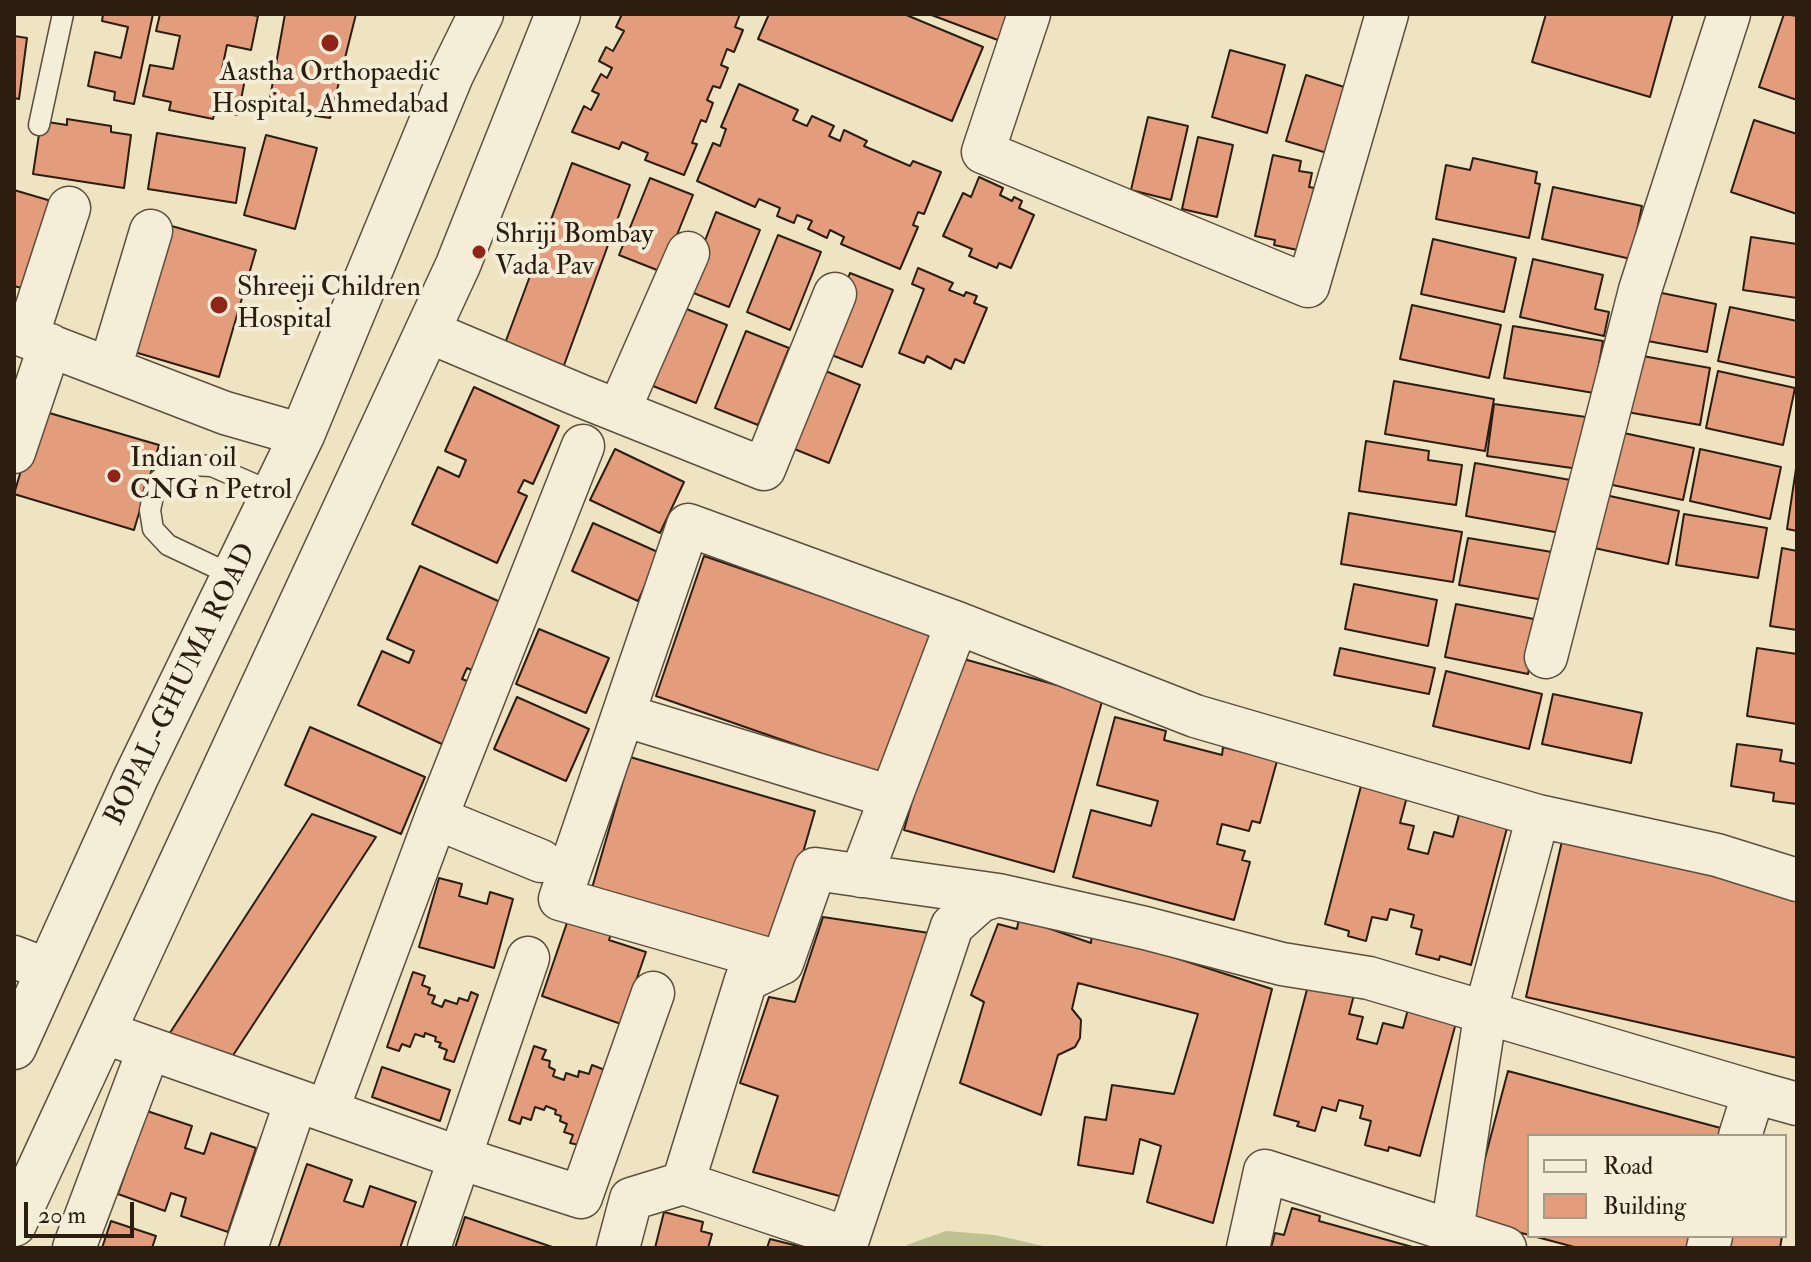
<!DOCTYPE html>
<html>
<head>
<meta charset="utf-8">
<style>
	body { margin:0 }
	#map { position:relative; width:1811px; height:1262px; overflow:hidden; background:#eee4c2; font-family:"IM FELL Double Pica",serif }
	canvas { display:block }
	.frame { position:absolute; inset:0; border:16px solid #2c1d11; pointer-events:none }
	.legend { position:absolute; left:1527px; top:1134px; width:260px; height:104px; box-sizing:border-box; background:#f4edd7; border:2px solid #a49a88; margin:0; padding:10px 14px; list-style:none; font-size:24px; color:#2c1d11 }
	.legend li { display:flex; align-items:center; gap:16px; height:40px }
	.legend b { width:40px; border:2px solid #a49a88 }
	.scale { position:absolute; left:24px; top:1202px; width:110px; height:36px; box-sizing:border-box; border:4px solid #2c1d11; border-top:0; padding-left:10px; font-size:24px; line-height:28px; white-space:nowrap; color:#2c1d11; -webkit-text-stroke:6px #f4edd7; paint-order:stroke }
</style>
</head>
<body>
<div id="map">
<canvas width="1811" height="1262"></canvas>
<div class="frame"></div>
<ul class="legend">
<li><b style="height:10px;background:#f4edd7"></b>Road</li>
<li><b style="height:22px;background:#e39d7d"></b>Building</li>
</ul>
<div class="scale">20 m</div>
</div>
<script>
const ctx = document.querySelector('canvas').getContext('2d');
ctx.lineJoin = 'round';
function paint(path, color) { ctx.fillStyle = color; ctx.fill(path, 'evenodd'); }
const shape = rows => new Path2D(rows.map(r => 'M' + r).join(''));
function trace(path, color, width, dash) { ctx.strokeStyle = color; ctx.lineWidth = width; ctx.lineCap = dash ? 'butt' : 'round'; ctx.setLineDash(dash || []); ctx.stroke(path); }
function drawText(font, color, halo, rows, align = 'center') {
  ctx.font = font + ' "IM FELL Double Pica",serif'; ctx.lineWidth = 8; ctx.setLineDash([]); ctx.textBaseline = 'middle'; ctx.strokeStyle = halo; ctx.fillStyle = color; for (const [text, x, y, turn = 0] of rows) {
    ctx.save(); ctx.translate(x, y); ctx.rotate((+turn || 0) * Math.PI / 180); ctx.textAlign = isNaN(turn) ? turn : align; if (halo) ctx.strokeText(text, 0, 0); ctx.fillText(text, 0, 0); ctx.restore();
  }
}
paint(shape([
	[946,1231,995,1235,1052,1248,905,1248,907,1245]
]), '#bdc290');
const building = shape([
	[103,14,153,14,134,104,114,100,115,92,88,86,95,52,121,58,128,27,102,21,103,14],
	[160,14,246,14,258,16,251,50,227,45,221,74,245,79,238,115,215,111,213,119,169,110,171,102,143,96,150,65,173,69,180,36,156,31,160,14],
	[285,14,356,14,330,118,268,109,285,14],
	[622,14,740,14,735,27,743,30,734,52,727,49,721,65,728,68,720,88,713,86,707,100,713,103,706,122,701,120,692,143,697,144,684,175,645,160,648,153,622,142,619,149,572,132,584,106,591,110,599,94,592,91,601,74,607,78,612,68,599,61,606,47,613,51,624,31,616,27,622,14],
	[769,14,904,14,983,47,952,121,758,39,769,14],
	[929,14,1015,14,1003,42,929,14],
	[1546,14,1673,14,1650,97,1532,62,1546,14],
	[1784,14,1797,16,1797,100,1759,87,1784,14],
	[14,36,27,38,19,99,14,98,14,36],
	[1230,50,1285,65,1267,133,1212,117,1230,50],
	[1306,75,1360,92,1341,157,1286,141,1306,75],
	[739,84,798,110,793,120,807,126,812,116,834,126,829,136,840,141,844,130,867,141,864,146,910,166,913,161,941,172,924,214,918,212,913,225,918,227,900,269,841,244,844,237,830,230,827,238,808,229,812,221,797,215,794,223,777,216,780,208,759,199,755,207,697,181,713,143,720,146,726,129,721,127,739,84],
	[1148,117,1188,126,1171,200,1131,190,1148,117],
	[67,119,111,126,111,132,131,135,124,188,33,174,41,121,67,125,67,119],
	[1754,120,1797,134,1797,214,1731,192,1754,120],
	[157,133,245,148,236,203,148,189,157,133],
	[266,135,317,148,295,229,244,215,266,135],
	[1198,137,1233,145,1217,217,1182,209,1198,137],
	[1273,155,1301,161,1299,171,1312,173,1309,187,1320,189,1307,252,1274,245,1275,240,1255,236,1273,155],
	[1473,158,1537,172,1535,183,1540,184,1529,238,1436,219,1446,165,1470,170,1473,158],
	[572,163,630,185,563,368,504,346,572,163],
	[979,177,1003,188,1000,195,1012,201,1014,197,1022,201,1019,208,1034,215,1011,268,999,263,997,268,969,256,972,249,943,236,963,193,971,197,979,177],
	[650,178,693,195,662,272,619,255,650,178],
	[1553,187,1642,206,1631,259,1542,239,1553,187],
	[14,190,58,203,33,291,14,286,14,190],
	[716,212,760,230,729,307,686,290,716,212],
	[168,225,256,250,219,377,131,351,168,225],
	[778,235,821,252,790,330,747,312,778,235],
	[1751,237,1797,244,1797,298,1743,290,1751,237],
	[1433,239,1516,258,1504,312,1421,294,1433,239],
	[1533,259,1603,275,1595,309,1609,312,1604,336,1520,317,1533,259],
	[918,268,953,283,949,290,964,296,966,292,977,296,974,303,987,308,964,363,955,359,951,369,927,356,924,363,899,353,924,289,912,284,918,268],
	[850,273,893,290,862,367,819,350,850,273],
	[1647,290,1716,304,1707,352,1637,339,1647,290],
	[1412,305,1501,325,1489,378,1400,359,1412,305],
	[1730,307,1797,321,1797,378,1718,361,1730,307],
	[684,308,727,325,696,403,653,386,684,308],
	[1513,326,1603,341,1594,393,1504,378,1513,326],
	[746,331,789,348,758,425,715,408,746,331],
	[1637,355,1710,368,1700,425,1627,412,1637,355],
	[818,368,860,385,829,463,787,446,818,368],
	[1718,371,1795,388,1783,445,1706,428,1718,371],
	[1394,381,1494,399,1485,451,1385,434,1394,381],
	[474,387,559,426,533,484,524,480,518,492,527,496,497,563,412,524,438,467,459,477,466,460,445,451,474,387],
	[1494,404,1593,418,1586,470,1487,456,1494,404],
	[39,410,159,445,134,530,14,494,39,410],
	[1619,432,1694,448,1683,500,1608,484,1619,432],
	[1366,441,1429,451,1428,460,1462,465,1456,505,1359,491,1366,441],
	[615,449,684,482,660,533,590,500,615,449],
	[1700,449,1781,467,1770,519,1690,501,1700,449],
	[1797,462,1797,531,1787,529,1797,462],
	[1475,463,1576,481,1566,534,1466,516,1475,463],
	[1596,493,1679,511,1668,564,1585,546,1596,493],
	[1349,513,1462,532,1453,582,1341,564,1349,513],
	[1684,514,1767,528,1758,578,1676,565,1684,514],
	[593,523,660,553,638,601,572,571,593,523],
	[1468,538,1558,553,1549,601,1459,585,1468,538],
	[1782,548,1797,551,1797,630,1770,626,1782,548],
	[704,556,934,635,886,776,656,696,704,556],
	[420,566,507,605,476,672,467,668,462,679,472,683,444,745,358,705,382,651,409,663,414,651,387,639,420,566],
	[1354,584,1437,600,1428,646,1345,629,1354,584],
	[1456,604,1539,620,1528,674,1445,657,1456,604],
	[539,629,609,658,586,713,516,684,539,629],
	[1340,648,1435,668,1429,694,1334,675,1340,648],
	[1757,648,1797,654,1797,724,1747,716,1757,648],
	[953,656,1103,698,1054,872,904,830,953,656],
	[1446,671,1542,694,1529,749,1433,726,1446,671],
	[1553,694,1642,713,1631,763,1542,744,1553,694],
	[517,697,589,729,566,781,494,749,517,697],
	[1115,717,1166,731,1164,740,1222,755,1223,747,1277,761,1260,823,1252,821,1249,831,1222,824,1217,844,1245,851,1242,860,1250,862,1234,920,1073,877,1091,810,1151,826,1158,801,1097,785,1115,717],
	[310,727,425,777,401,834,285,785,310,727],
	[1737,744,1782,750,1780,761,1797,764,1797,804,1773,801,1774,793,1731,786,1737,744],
	[630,757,815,811,777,942,592,888,630,757],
	[1361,786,1386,793,1408,793,1400,823,1414,826,1408,849,1428,854,1434,832,1453,837,1461,807,1479,812,1477,820,1507,828,1471,965,1440,956,1439,960,1416,954,1422,930,1411,927,1414,915,1390,909,1387,920,1372,917,1366,941,1348,936,1349,931,1325,924,1361,786],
	[312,814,376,837,228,1063,164,1042,312,814],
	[1562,841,1797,895,1797,1058,1526,997,1562,841],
	[439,878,462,884,459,896,487,904,490,892,513,899,494,968,419,947,439,878],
	[572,908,615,922,609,940,646,952,621,1024,542,996,572,908],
	[823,917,936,934,850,1199,753,1172,778,1096,740,1083,769,997,795,1002,823,917],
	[1019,918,1091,943,1092,931,1272,989,1213,1223,1147,1202,1161,1146,1140,1139,1133,1174,1078,1165,1085,1117,1106,1120,1112,1085,1174,1094,1198,1014,1078,983,1072,1009,1081,1020,1080,1038,1075,1047,1058,1055,1041,1115,960,1083,984,1002,971,995,998,924,1017,929,1019,918],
	[413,972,425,976,422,985,430,988,428,994,435,996,432,1003,442,1007,445,1000,457,1004,459,998,468,1001,471,992,478,995,454,1062,444,1059,447,1050,439,1047,441,1043,435,1041,436,1037,425,1033,424,1037,415,1034,410,1047,402,1044,399,1051,387,1047,413,972],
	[1310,978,1357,983,1349,1014,1363,1017,1357,1039,1377,1044,1383,1023,1403,1028,1411,998,1457,1019,1420,1156,1389,1147,1388,1151,1365,1145,1371,1121,1360,1118,1363,1106,1339,1100,1336,1111,1322,1107,1315,1131,1297,1126,1299,1122,1274,1115,1310,978],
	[534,1046,546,1050,542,1059,550,1061,549,1067,555,1070,553,1076,564,1080,566,1073,578,1077,579,1071,589,1074,592,1065,605,1070,579,1145,570,1143,573,1135,564,1132,567,1124,560,1121,561,1116,555,1114,556,1110,546,1106,544,1110,535,1107,531,1120,522,1117,520,1124,509,1120,534,1046],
	[382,1067,450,1090,440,1121,372,1097,382,1067],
	[1508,1071,1732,1131,1731,1136,1529,1136,1529,1235,1469,1219,1508,1071],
	[147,1111,192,1126,185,1148,204,1154,211,1133,256,1148,228,1232,181,1216,186,1198,171,1193,165,1211,118,1194,147,1111],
	[307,1164,352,1180,344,1201,363,1207,370,1186,416,1202,400,1248,278,1248,307,1164],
	[1292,1208,1320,1216,1319,1221,1416,1248,1271,1248,1275,1233,1284,1235,1292,1208],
	[664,1212,703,1222,701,1231,712,1234,708,1248,655,1248,664,1212],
	[465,1217,555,1248,455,1248,465,1217],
	[111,1221,156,1236,152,1248,102,1248,111,1221],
	[1533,1236,1704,1236,1701,1248,1578,1248,1533,1236],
	[1718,1236,1782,1236,1780,1248,1716,1248,1718,1236],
	[770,1239,806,1248,767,1248,770,1239]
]);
paint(building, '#e39d7d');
trace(building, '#2c1d11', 2);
const service = shape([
	[39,125,63,14],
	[234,576,168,545,153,529,150,510,156,483,169,471,188,465,212,466,274,493]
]);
const minor = shape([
	[1029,14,983,152,1308,286,1387,14],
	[427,331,581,396,764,469,835,294],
	[14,332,225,413,302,435],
	[27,337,69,208],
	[110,368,151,231],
	[619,410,688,253],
	[14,452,50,345],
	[1546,657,1640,290,1729,14],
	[623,715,891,797],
	[541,861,436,818,583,446],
	[861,876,957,623,1195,716,1538,816,1717,855,1797,880],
	[14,957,48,970],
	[782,963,560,899,688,525,957,623],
	[103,1032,460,1158,581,1197,653,993],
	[1754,1092,1797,1104],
	[327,1111,436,818],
	[683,1183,847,1238],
	[1452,1231,1486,1010,1538,816],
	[74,1248,149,1049],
	[246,1248,296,1101],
	[429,1248,528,958],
	[618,1248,631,1199,683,1183,746,980,782,963,815,869,998,895],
	[845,1248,952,926,980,901,998,895,1145,928,1282,964,1369,978,1754,1092,1740,1136],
	[1248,1248,1265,1171,1505,1248],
	[1708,1248,1711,1236]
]);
const tertiary = shape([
	[14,1047,136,777,302,435,451,75,481,14],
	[14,1224,458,265,558,14]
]);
trace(service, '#5c4f3d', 23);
trace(minor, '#5c4f3d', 45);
trace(tertiary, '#5c4f3d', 47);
trace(service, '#f4edd7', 20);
trace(minor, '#f4edd7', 42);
trace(tertiary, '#f4edd7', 44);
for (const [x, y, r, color] of [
	[330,43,10,"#8f2418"],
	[479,252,8,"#8f2418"],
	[219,305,10,"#8f2418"],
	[114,476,8,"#8f2418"]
]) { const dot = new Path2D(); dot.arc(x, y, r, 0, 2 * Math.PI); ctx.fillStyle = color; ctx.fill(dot); trace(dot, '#f4edd7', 3); }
drawText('28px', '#2c1d11', '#f4edd7', [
	["Aastha Orthopaedic",330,74,"center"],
	["Hospital, Ahmedabad",330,106,"center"],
	["Shriji Bombay",495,236],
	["Vada Pav",495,268],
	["Shreeji Children",237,289],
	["Hospital",237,321],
	["Indian oil",130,460],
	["CNG n Petrol",130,492]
], 'left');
drawText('28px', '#2c1d11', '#f4edd7', [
	["BOPAL-GHUMA ROAD",182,685,-64]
]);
</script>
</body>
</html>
